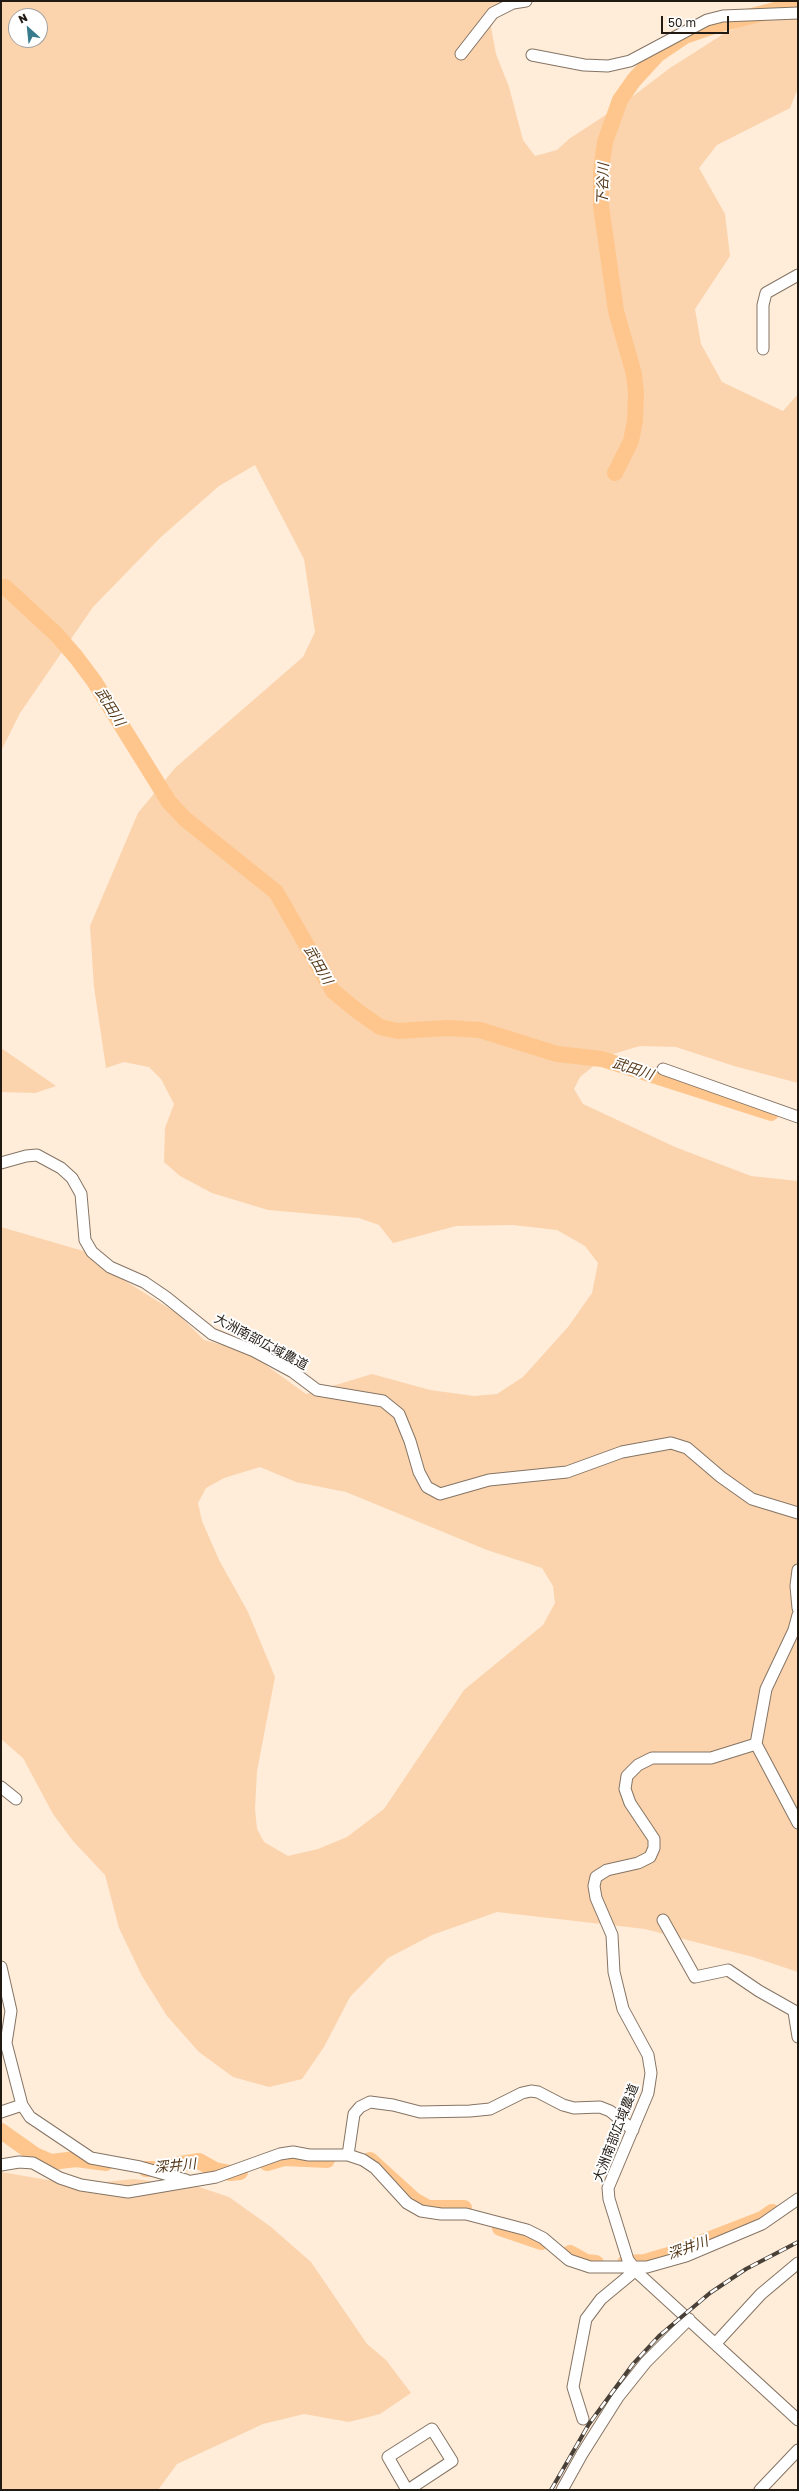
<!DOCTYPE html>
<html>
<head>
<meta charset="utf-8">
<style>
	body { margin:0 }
	#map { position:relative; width:799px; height:2491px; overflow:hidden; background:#ffecd9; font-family:"Golos Text",sans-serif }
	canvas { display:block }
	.frame { position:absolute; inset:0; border:2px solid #201a13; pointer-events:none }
	.north { position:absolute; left:8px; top:8px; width:40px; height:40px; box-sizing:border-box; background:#fff; border:1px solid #a6a3a1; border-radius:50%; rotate:333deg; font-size:11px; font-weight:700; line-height:16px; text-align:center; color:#201a13 }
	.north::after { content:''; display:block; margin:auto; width:14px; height:18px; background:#377a8b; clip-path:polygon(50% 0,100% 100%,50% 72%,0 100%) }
	.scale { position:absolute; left:661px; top:16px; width:68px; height:18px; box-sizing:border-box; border:2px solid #201a13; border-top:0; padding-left:5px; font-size:12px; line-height:14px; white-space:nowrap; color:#201a13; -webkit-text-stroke:3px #fff; paint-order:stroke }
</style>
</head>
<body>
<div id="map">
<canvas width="799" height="2491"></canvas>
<div class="frame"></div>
<div class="north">N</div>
<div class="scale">50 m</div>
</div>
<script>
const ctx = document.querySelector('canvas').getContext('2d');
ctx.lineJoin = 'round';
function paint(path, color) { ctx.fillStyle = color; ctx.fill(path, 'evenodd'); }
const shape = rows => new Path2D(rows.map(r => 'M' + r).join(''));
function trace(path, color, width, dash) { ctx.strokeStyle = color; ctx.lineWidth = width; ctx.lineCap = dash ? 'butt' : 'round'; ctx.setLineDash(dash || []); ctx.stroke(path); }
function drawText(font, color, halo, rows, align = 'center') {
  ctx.font = font + ' "Golos Text","Noto Sans JP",sans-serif'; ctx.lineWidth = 4; ctx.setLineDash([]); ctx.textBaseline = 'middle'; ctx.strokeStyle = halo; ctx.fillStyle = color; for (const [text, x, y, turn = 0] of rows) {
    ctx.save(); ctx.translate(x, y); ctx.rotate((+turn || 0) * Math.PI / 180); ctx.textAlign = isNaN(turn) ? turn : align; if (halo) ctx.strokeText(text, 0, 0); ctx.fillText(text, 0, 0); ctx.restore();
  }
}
paint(shape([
	[1,1,502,1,491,27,496,54,509,87,523,140,535,156,557,150,569,139,624,103,670,68,725,33,798,1,798,88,790,108,717,145,699,168,725,214,730,256,695,309,701,344,722,382,783,411,798,394,798,1083,734,1066,676,1047,640,1046,606,1056,580,1077,574,1089,583,1104,675,1147,751,1176,798,1181,798,1972,753,1957,645,1929,497,1912,432,1935,388,1958,350,1997,324,2047,302,2079,269,2087,233,2077,199,2052,167,2016,142,1976,119,1928,105,1875,73,1841,53,1814,23,1758,1,1739,1,1227,90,1253,111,1272,178,1314,204,1340,234,1348,259,1360,306,1394,372,1374,430,1390,474,1396,497,1394,523,1377,568,1327,592,1293,598,1263,585,1246,557,1230,513,1225,456,1226,393,1243,379,1225,359,1218,268,1210,212,1193,180,1176,164,1162,165,1128,174,1104,161,1079,149,1067,124,1062,106,1068,94,987,90,926,138,813,175,768,303,657,315,632,304,559,255,465,219,486,161,537,93,607,20,713,1,751],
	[16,16,40,16,40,40,16,40],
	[260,1467,296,1482,346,1492,487,1550,542,1568,553,1586,555,1603,543,1625,464,1690,384,1809,347,1837,318,1849,288,1856,264,1842,257,1829,255,1809,257,1771,275,1677,248,1612,219,1560,202,1521,198,1503,206,1488,224,1478],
	[1,1048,56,1086,35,1093,1,1092],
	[1,2172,78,2185,134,2179,199,2187,229,2197,271,2227,311,2262,367,2344,386,2360,411,2393,380,2414,349,2422,304,2414,263,2424,177,2464,158,2490,1,2490]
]), '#fbd4ad');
trace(shape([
	[615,473,631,441,635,421,636,393,634,374,616,311,601,206,601,171,605,142,620,100,634,80,657,55,685,36,717,25,798,4],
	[5,587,57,635,76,657,94,681,169,802,185,819,276,892,333,991,356,1010,380,1027,398,1031,448,1028,480,1030,557,1054,602,1059,771,1113],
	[1,2131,35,2155,51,2162,76,2159,106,2163],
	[370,2160,414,2200,428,2208,464,2208],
	[267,2163,284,2158,327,2160],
	[146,2169,167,2169,180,2164,199,2161,215,2170,230,2173,240,2172],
	[500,2228,541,2242],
	[570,2253,586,2262,596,2263],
	[625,2263,645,2262,672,2254,762,2219,772,2212]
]), '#fec68c', 16);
const minor = shape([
	[461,54,493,13,513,3,526,1],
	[532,55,584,65,608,66,630,61,707,20,723,16,798,13],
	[763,349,763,305,766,293,798,275],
	[663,1069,798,1117],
	[1,1163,26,1156,37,1155,61,1168,72,1178,81,1194,85,1240,92,1252,110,1267,144,1282,166,1297,212,1334,254,1351,293,1372,317,1390,383,1401,399,1414,410,1441,419,1472,427,1487,440,1494,489,1480,567,1472,622,1452,671,1443,687,1448,721,1477,752,1499,798,1513],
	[798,1570,796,1586,798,1608],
	[798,1615,794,1630,766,1689,756,1744,711,1758,652,1758,638,1765,627,1776,625,1789,630,1803,654,1839,654,1848,650,1857,638,1863,607,1870,596,1877,594,1886,596,1898,612,1935,614,1972,623,2009,648,2055,651,2073,648,2093,608,2188,609,2199,628,2260,640,2275,798,2420],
	[756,1744,798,1823],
	[1,1787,16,1799],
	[663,1920,695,1977,728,1970,759,1991,798,2013],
	[1,1967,11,2011,6,2043,22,2105,1,2112],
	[794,2012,798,2037],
	[22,2105,30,2117,91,2158,140,2167,186,2180],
	[348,2155,354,2114,360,2107,370,2102,393,2105,420,2112,470,2111,490,2109,522,2093,531,2091,538,2092,563,2105,574,2108,600,2107,610,2111,633,2130],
	[1,2165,19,2162,33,2163,60,2178,81,2185,128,2192,216,2177,280,2154,293,2152,309,2155,348,2155,363,2160,375,2168,407,2203,421,2211,441,2214,466,2214,527,2230,543,2238,569,2260,590,2267,647,2267,686,2256,762,2224,798,2199],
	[716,2343,761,2294,798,2263],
	[583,2419,573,2387,586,2319,601,2299,636,2270],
	[407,2490,388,2457,432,2429,452,2461,408,2490],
	[562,2490,582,2454,618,2397,646,2362,689,2319],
	[760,2490,798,2450]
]);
trace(minor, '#857464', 13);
trace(minor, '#fff', 11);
const rail = shape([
	[551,2490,589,2424,633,2364,659,2336,710,2293,746,2269,798,2242]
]);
trace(rail, '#494138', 4);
trace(rail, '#fff', 2.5, [8]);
drawText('13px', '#201a13', '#fff', [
	["大洲南部広域農道",261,1342,28],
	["大洲南部広域農道",616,2133,-69]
]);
drawText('italic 14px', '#56391a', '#fff', [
	["下谷川",603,184,-88],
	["武田川",110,707,58],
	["武田川",318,965,60],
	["武田川",633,1069,18],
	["深井川",175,2166,-6],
	["深井川",688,2248,-20]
]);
</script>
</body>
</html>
